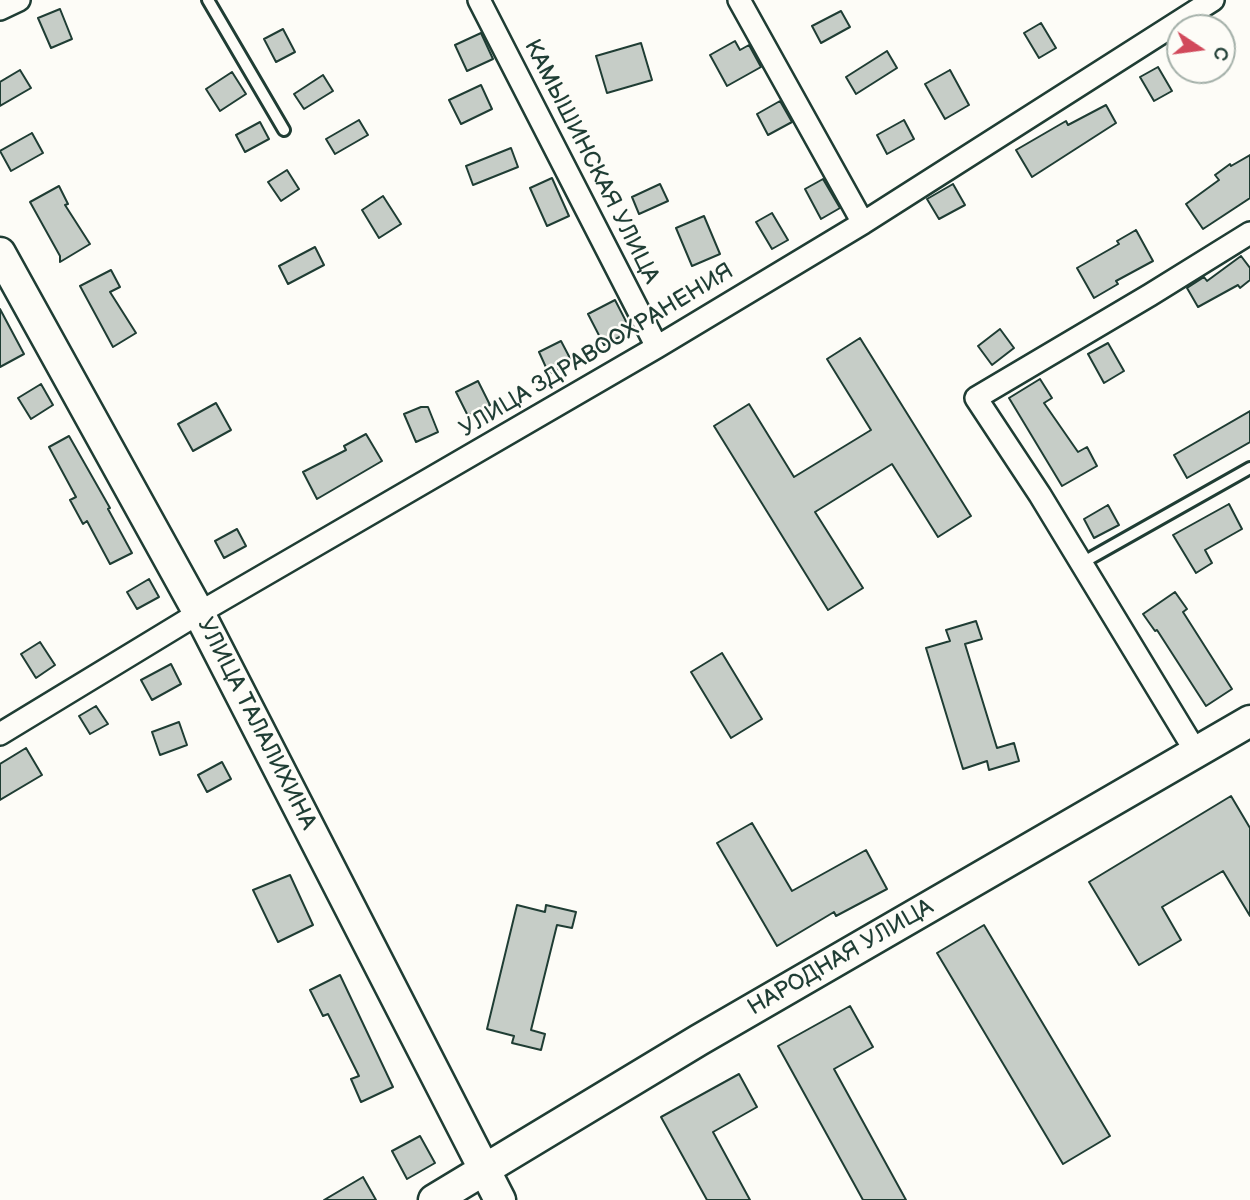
<!DOCTYPE html>
<html>
<head>
<meta charset="utf-8">
<style>
	body { margin:0 }
	#map { position:relative; width:1250px; height:1200px; overflow:hidden; background:#fdfcf7; font-family:"Balsamiq Sans",sans-serif }
	canvas { display:block }
	.north { position:absolute; left:1166px; top:14px; width:70px; height:70px; box-sizing:border-box; background:#fdfcf7; border:2px solid #a4b0a9; border-radius:50%; rotate:103deg; font-size:19px; font-weight:700; line-height:28px; text-align:center; color:#1f3d34 }
	.north::after { content:''; display:block; margin:auto; width:24px; height:32px; background:#d1495b; clip-path:polygon(50% 0,100% 100%,50% 72%,0 100%) }
</style>
</head>
<body>
<div id="map">
<canvas width="1250" height="1200"></canvas>
<div class="north">С</div>
</div>
<script>
const ctx = document.querySelector('canvas').getContext('2d');
ctx.lineJoin = 'round';
function paint(path, color) { ctx.fillStyle = color; ctx.fill(path, 'evenodd'); }
const shape = rows => new Path2D(rows.map(r => 'M' + r).join(''));
function trace(path, color, width, dash) { ctx.strokeStyle = color; ctx.lineWidth = width; ctx.lineCap = dash ? 'butt' : 'round'; ctx.setLineDash(dash || []); ctx.stroke(path); }
function drawText(font, color, halo, rows, align = 'center') {
  ctx.font = font + ' "Balsamiq Sans",sans-serif'; ctx.lineWidth = 5; ctx.setLineDash([]); ctx.textBaseline = 'middle'; ctx.strokeStyle = halo; ctx.fillStyle = color; for (const [text, x, y, turn = 0] of rows) {
    ctx.save(); ctx.translate(x, y); ctx.rotate((+turn || 0) * Math.PI / 180); ctx.textAlign = isNaN(turn) ? turn : align; if (halo) ctx.strokeText(text, 0, 0); ctx.fillText(text, 0, 0); ctx.restore();
  }
}
const building = shape([
	[60,9,72,39,51,48,38,18,60,9],
	[841,11,850,27,821,43,812,26,841,11],
	[1041,23,1056,48,1039,58,1024,33,1041,23],
	[283,29,295,52,276,62,264,39,283,29],
	[481,33,493,59,467,71,455,45,481,33],
	[735,41,740,50,749,45,761,67,727,86,710,55,735,41],
	[641,43,652,80,607,93,596,56,641,43],
	[887,51,897,68,856,94,846,77,887,51],
	[1158,67,1172,91,1154,101,1140,77,1158,67],
	[20,70,31,88,0,106,0,82,20,70],
	[950,70,969,105,945,119,925,84,950,70],
	[232,72,246,94,220,111,206,89,232,72],
	[323,75,333,91,304,109,294,94,323,75],
	[481,85,492,109,461,124,449,100,481,85],
	[780,101,792,122,768,135,757,114,780,101],
	[1106,105,1116,123,1032,177,1016,150,1066,121,1068,125,1106,105],
	[359,120,368,135,335,154,326,139,359,120],
	[904,120,914,139,887,154,877,135,904,120],
	[260,122,269,139,245,152,236,135,260,122],
	[32,133,43,153,11,171,0,151,32,133],
	[511,148,518,167,473,185,466,166,511,148],
	[1250,155,1250,198,1203,229,1186,204,1219,180,1215,175,1230,164,1231,166,1250,155],
	[287,170,299,189,281,201,268,182,287,170],
	[552,178,569,216,547,226,530,188,552,178],
	[823,179,840,208,821,219,805,189,823,179],
	[660,184,668,201,639,214,632,197,660,184],
	[953,184,965,205,939,219,927,199,953,184],
	[59,186,68,204,65,205,90,244,60,262,60,256,30,202,59,186],
	[383,196,401,224,379,238,362,210,383,196],
	[772,213,788,240,772,249,756,222,772,213],
	[704,216,720,254,692,266,676,228,704,216],
	[1136,230,1153,261,1116,281,1118,284,1094,298,1077,268,1119,244,1117,241,1136,230],
	[315,247,324,265,288,284,279,266,315,247],
	[1241,256,1250,268,1250,280,1240,288,1238,285,1198,307,1187,288,1204,277,1207,281,1241,256],
	[111,270,120,287,110,292,136,333,113,347,80,286,111,270],
	[615,300,631,331,604,345,588,314,615,300],
	[0,309,24,354,0,367,0,309],
	[1000,329,1014,348,992,365,978,346,1000,329],
	[860,338,971,516,938,537,892,464,815,512,863,588,828,610,714,426,749,404,794,477,871,430,827,359,860,338],
	[561,341,572,362,549,374,539,352,561,341],
	[1108,343,1124,371,1104,383,1088,354,1108,343],
	[1040,379,1052,398,1044,403,1078,452,1087,447,1097,466,1062,486,1009,398,1040,379],
	[478,381,490,405,468,416,456,392,478,381],
	[41,384,53,405,31,419,18,398,41,384],
	[216,403,231,430,193,451,178,424,216,403],
	[421,407,428,407,438,432,416,442,404,414,421,407],
	[1250,411,1250,442,1187,478,1174,455,1250,411],
	[366,434,382,461,317,499,303,472,346,450,344,446,366,434],
	[69,436,110,508,108,509,132,553,110,564,87,521,83,524,70,500,76,497,49,447,69,436],
	[1229,504,1242,529,1205,550,1212,563,1196,573,1173,535,1229,504],
	[1108,505,1119,525,1094,538,1084,519,1108,505],
	[237,529,246,546,224,558,215,541,237,529],
	[149,579,159,597,137,609,127,592,149,579],
	[1175,592,1187,609,1183,612,1232,689,1206,706,1157,630,1155,631,1143,614,1175,592],
	[976,621,982,639,965,644,997,748,1014,743,1019,761,989,770,987,761,963,769,926,648,950,641,946,630,976,621],
	[40,642,55,665,36,678,21,654,40,642],
	[722,653,762,719,731,738,691,672,722,653],
	[171,664,181,684,152,700,141,680,171,664],
	[96,706,108,724,90,734,79,716,96,706],
	[179,722,187,745,160,755,152,732,179,722],
	[26,748,42,775,0,800,0,764,26,748],
	[222,762,231,779,207,792,198,775,222,762],
	[1231,796,1250,828,1250,916,1223,871,1162,907,1181,940,1139,965,1089,882,1231,796],
	[752,823,792,891,866,850,887,889,836,916,834,912,777,946,717,843,752,823],
	[290,875,313,925,278,942,253,890,290,875],
	[517,905,545,912,546,905,576,912,572,928,557,925,531,1030,545,1034,541,1050,512,1043,514,1036,487,1029,517,905],
	[984,925,1110,1136,1063,1164,937,953,984,925],
	[340,975,393,1087,361,1102,351,1079,359,1076,328,1014,323,1016,310,990,340,975],
	[850,1006,873,1047,834,1069,906,1200,863,1200,778,1046,850,1006],
	[739,1074,757,1107,713,1132,750,1200,707,1200,661,1117,739,1074],
	[420,1136,435,1163,407,1179,392,1151,420,1136],
	[363,1177,376,1200,324,1200,363,1177]
]);
paint(building, '#c6cdc7');
trace(building, '#1f3d34', 2);
const lane = shape([
	[208,0,284,130],
	[1080,564,1250,468]
]);
const street = shape([
	[479,0,657,347],
	[739,0,863,223],
	[0,9,19,0],
	[0,734,199,613,657,347,863,223,1213,0],
	[1196,752,1040,495,976,398,1150,295,1250,233]
]);
const secondary = shape([
	[0,253,199,613,500,1200],
	[434,1200,699,1040,1250,721]
]);
trace(lane, '#1f3d34', 16);
trace(street, '#1f3d34', 26);
trace(secondary, '#1f3d34', 35);
trace(lane, '#fdfcf7', 10);
trace(street, '#fdfcf7', 21);
trace(secondary, '#fdfcf7', 30);
drawText('23px', '#1f3d34', '#fdfcf7', [
	["КАМЫШИНСКАЯ УЛИЦА",591,162,63],
	["УЛИЦА ЗДРАВООХРАНЕНИЯ",597,351,-31],
	["УЛИЦА ТАЛАЛИХИНА",256,724,63],
	["НАРОДНАЯ УЛИЦА",841,958,-30]
]);
</script>
</body>
</html>
